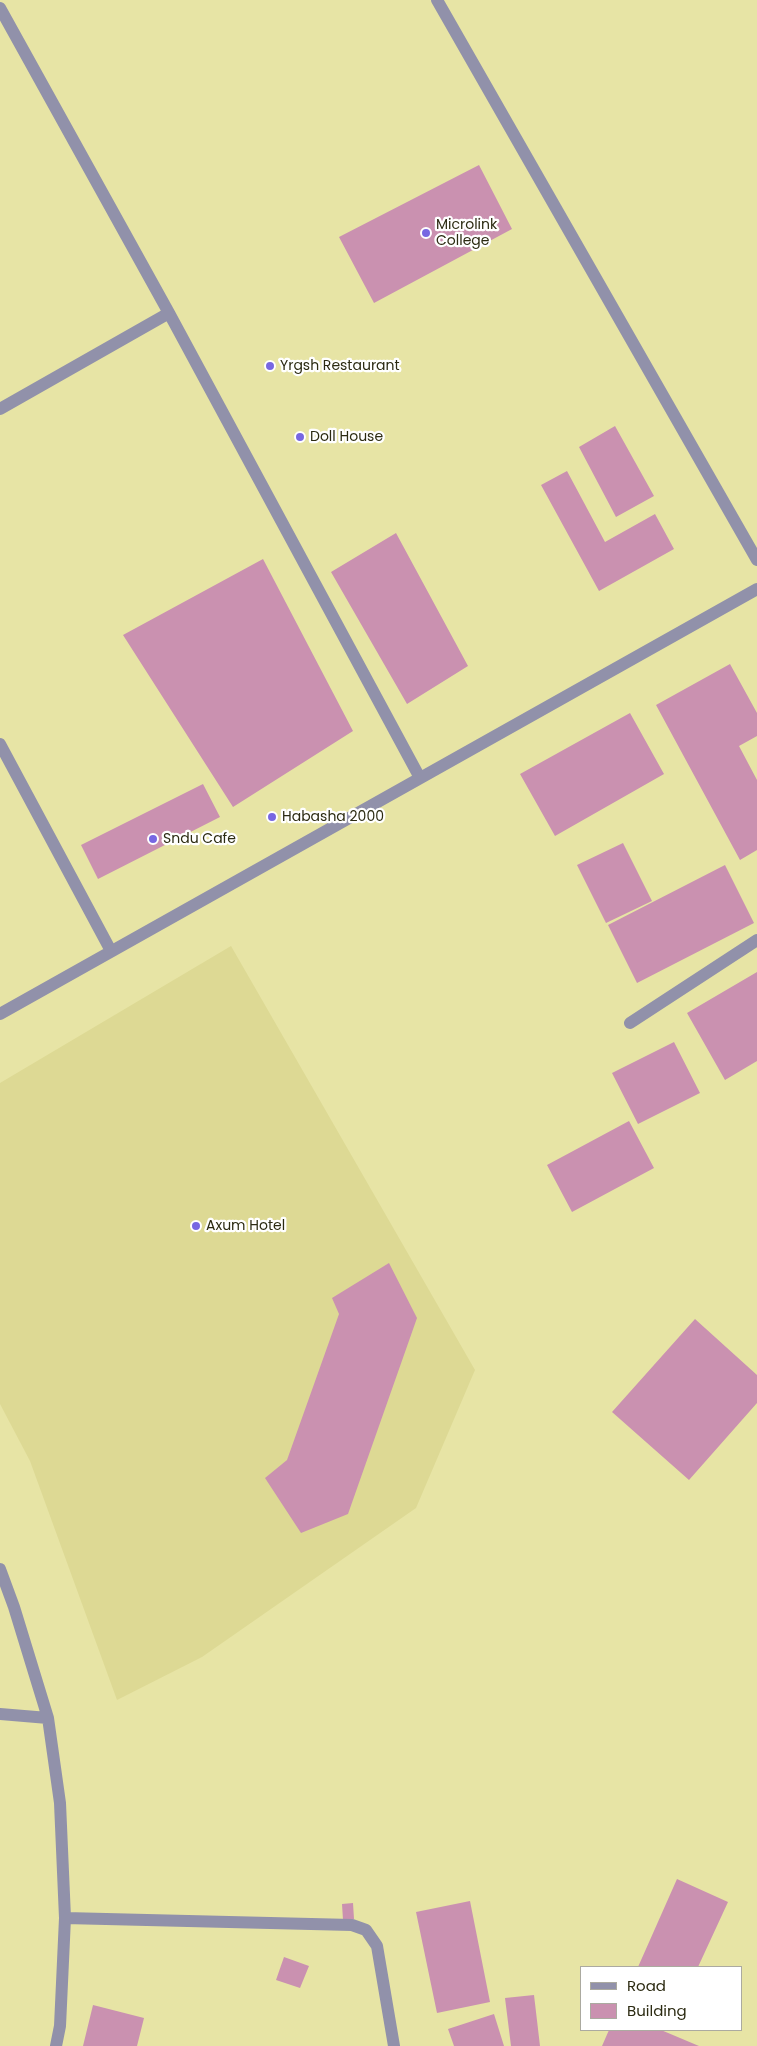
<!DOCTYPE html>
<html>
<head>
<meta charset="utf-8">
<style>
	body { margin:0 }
	#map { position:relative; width:757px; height:2046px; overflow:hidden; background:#e7e4a5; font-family:Poppins,sans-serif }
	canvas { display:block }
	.legend { position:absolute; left:580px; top:1966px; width:162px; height:65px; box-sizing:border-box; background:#fff; border:1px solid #abaaa0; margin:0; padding:6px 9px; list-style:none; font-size:15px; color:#2c2b12 }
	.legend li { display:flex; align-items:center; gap:10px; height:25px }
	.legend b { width:25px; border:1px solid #abaaa0 }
</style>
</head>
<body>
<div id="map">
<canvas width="757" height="2046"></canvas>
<ul class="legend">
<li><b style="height:6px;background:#9191aa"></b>Road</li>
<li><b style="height:14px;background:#ca91b0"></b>Building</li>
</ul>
</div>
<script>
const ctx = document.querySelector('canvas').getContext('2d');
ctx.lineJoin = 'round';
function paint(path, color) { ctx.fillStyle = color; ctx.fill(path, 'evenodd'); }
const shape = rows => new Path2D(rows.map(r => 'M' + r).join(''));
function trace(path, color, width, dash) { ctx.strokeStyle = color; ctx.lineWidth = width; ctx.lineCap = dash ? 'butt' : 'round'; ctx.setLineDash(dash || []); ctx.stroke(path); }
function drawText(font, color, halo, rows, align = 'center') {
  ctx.font = font + ' Poppins,sans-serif'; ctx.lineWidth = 4.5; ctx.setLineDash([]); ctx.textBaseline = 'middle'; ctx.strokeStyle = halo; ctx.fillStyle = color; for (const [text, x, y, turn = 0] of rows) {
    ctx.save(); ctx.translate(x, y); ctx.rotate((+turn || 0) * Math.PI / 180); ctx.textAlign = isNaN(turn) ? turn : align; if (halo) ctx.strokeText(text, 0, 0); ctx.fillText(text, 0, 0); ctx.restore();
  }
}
paint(shape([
	[231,946,475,1370,416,1508,202,1657,117,1700,30,1461,0,1404,0,1083]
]), '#ddd994');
paint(shape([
	[479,165,512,229,374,303,339,237],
	[615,426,654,496,616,517,579,447],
	[567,471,605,542,655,514,674,549,599,591,541,485],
	[396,533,468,666,407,704,331,572],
	[263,559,353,731,233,807,123,635],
	[730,664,757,713,757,736,739,746,757,780,757,850,740,860,656,705],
	[630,713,664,774,555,836,520,774],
	[203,784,220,817,98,879,81,845],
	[623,843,652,901,606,923,577,865],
	[725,865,754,923,637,983,608,925],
	[757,972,757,1061,725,1080,687,1013],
	[674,1042,700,1093,638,1124,612,1073],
	[629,1121,654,1168,572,1212,547,1165],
	[389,1263,417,1318,348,1514,301,1533,265,1478,287,1460,339,1314,332,1298],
	[695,1319,757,1375,757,1403,689,1480,612,1412],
	[677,1879,728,1902,698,1967,638,1967],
	[470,1901,490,2002,437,2013,416,1912],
	[353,1903,354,1919,343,1920,342,1904],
	[284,1957,309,1966,300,1988,276,1980],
	[534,1995,540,2046,511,2046,505,1998],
	[93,2005,144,2018,137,2046,83,2046],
	[494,2014,504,2046,454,2046,448,2029],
	[609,2030,661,2030,699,2046,602,2046]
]), '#ca91b0');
trace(shape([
	[437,0,757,560],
	[0,8,169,313,420,778],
	[0,409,169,313],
	[0,744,111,951],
	[0,1014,757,589],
	[630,1023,757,940],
	[0,1569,14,1607,48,1718,60,1803,65,1918,60,2026,56,2046],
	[0,1714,48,1718],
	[65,1918,352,1925,366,1930,377,1946,394,2046]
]), '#9191aa', 12);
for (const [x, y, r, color] of [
	[426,233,5,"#7767e2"],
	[270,366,5,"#7767e2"],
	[300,437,5,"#7767e2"],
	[272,817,5,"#7767e2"],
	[153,839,5,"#7767e2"],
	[196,1226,5,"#7767e2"]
]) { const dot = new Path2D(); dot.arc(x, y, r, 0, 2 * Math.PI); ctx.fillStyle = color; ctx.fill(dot); trace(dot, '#fff', 2); }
drawText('14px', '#2c2b12', '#fff', [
	["Microlink",436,225],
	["College",436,241],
	["Yrgsh Restaurant",280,366],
	["Doll House",310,437],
	["Habasha 2000",282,817],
	["Sndu Cafe",163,839],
	["Axum Hotel",206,1226]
], 'left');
</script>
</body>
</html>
